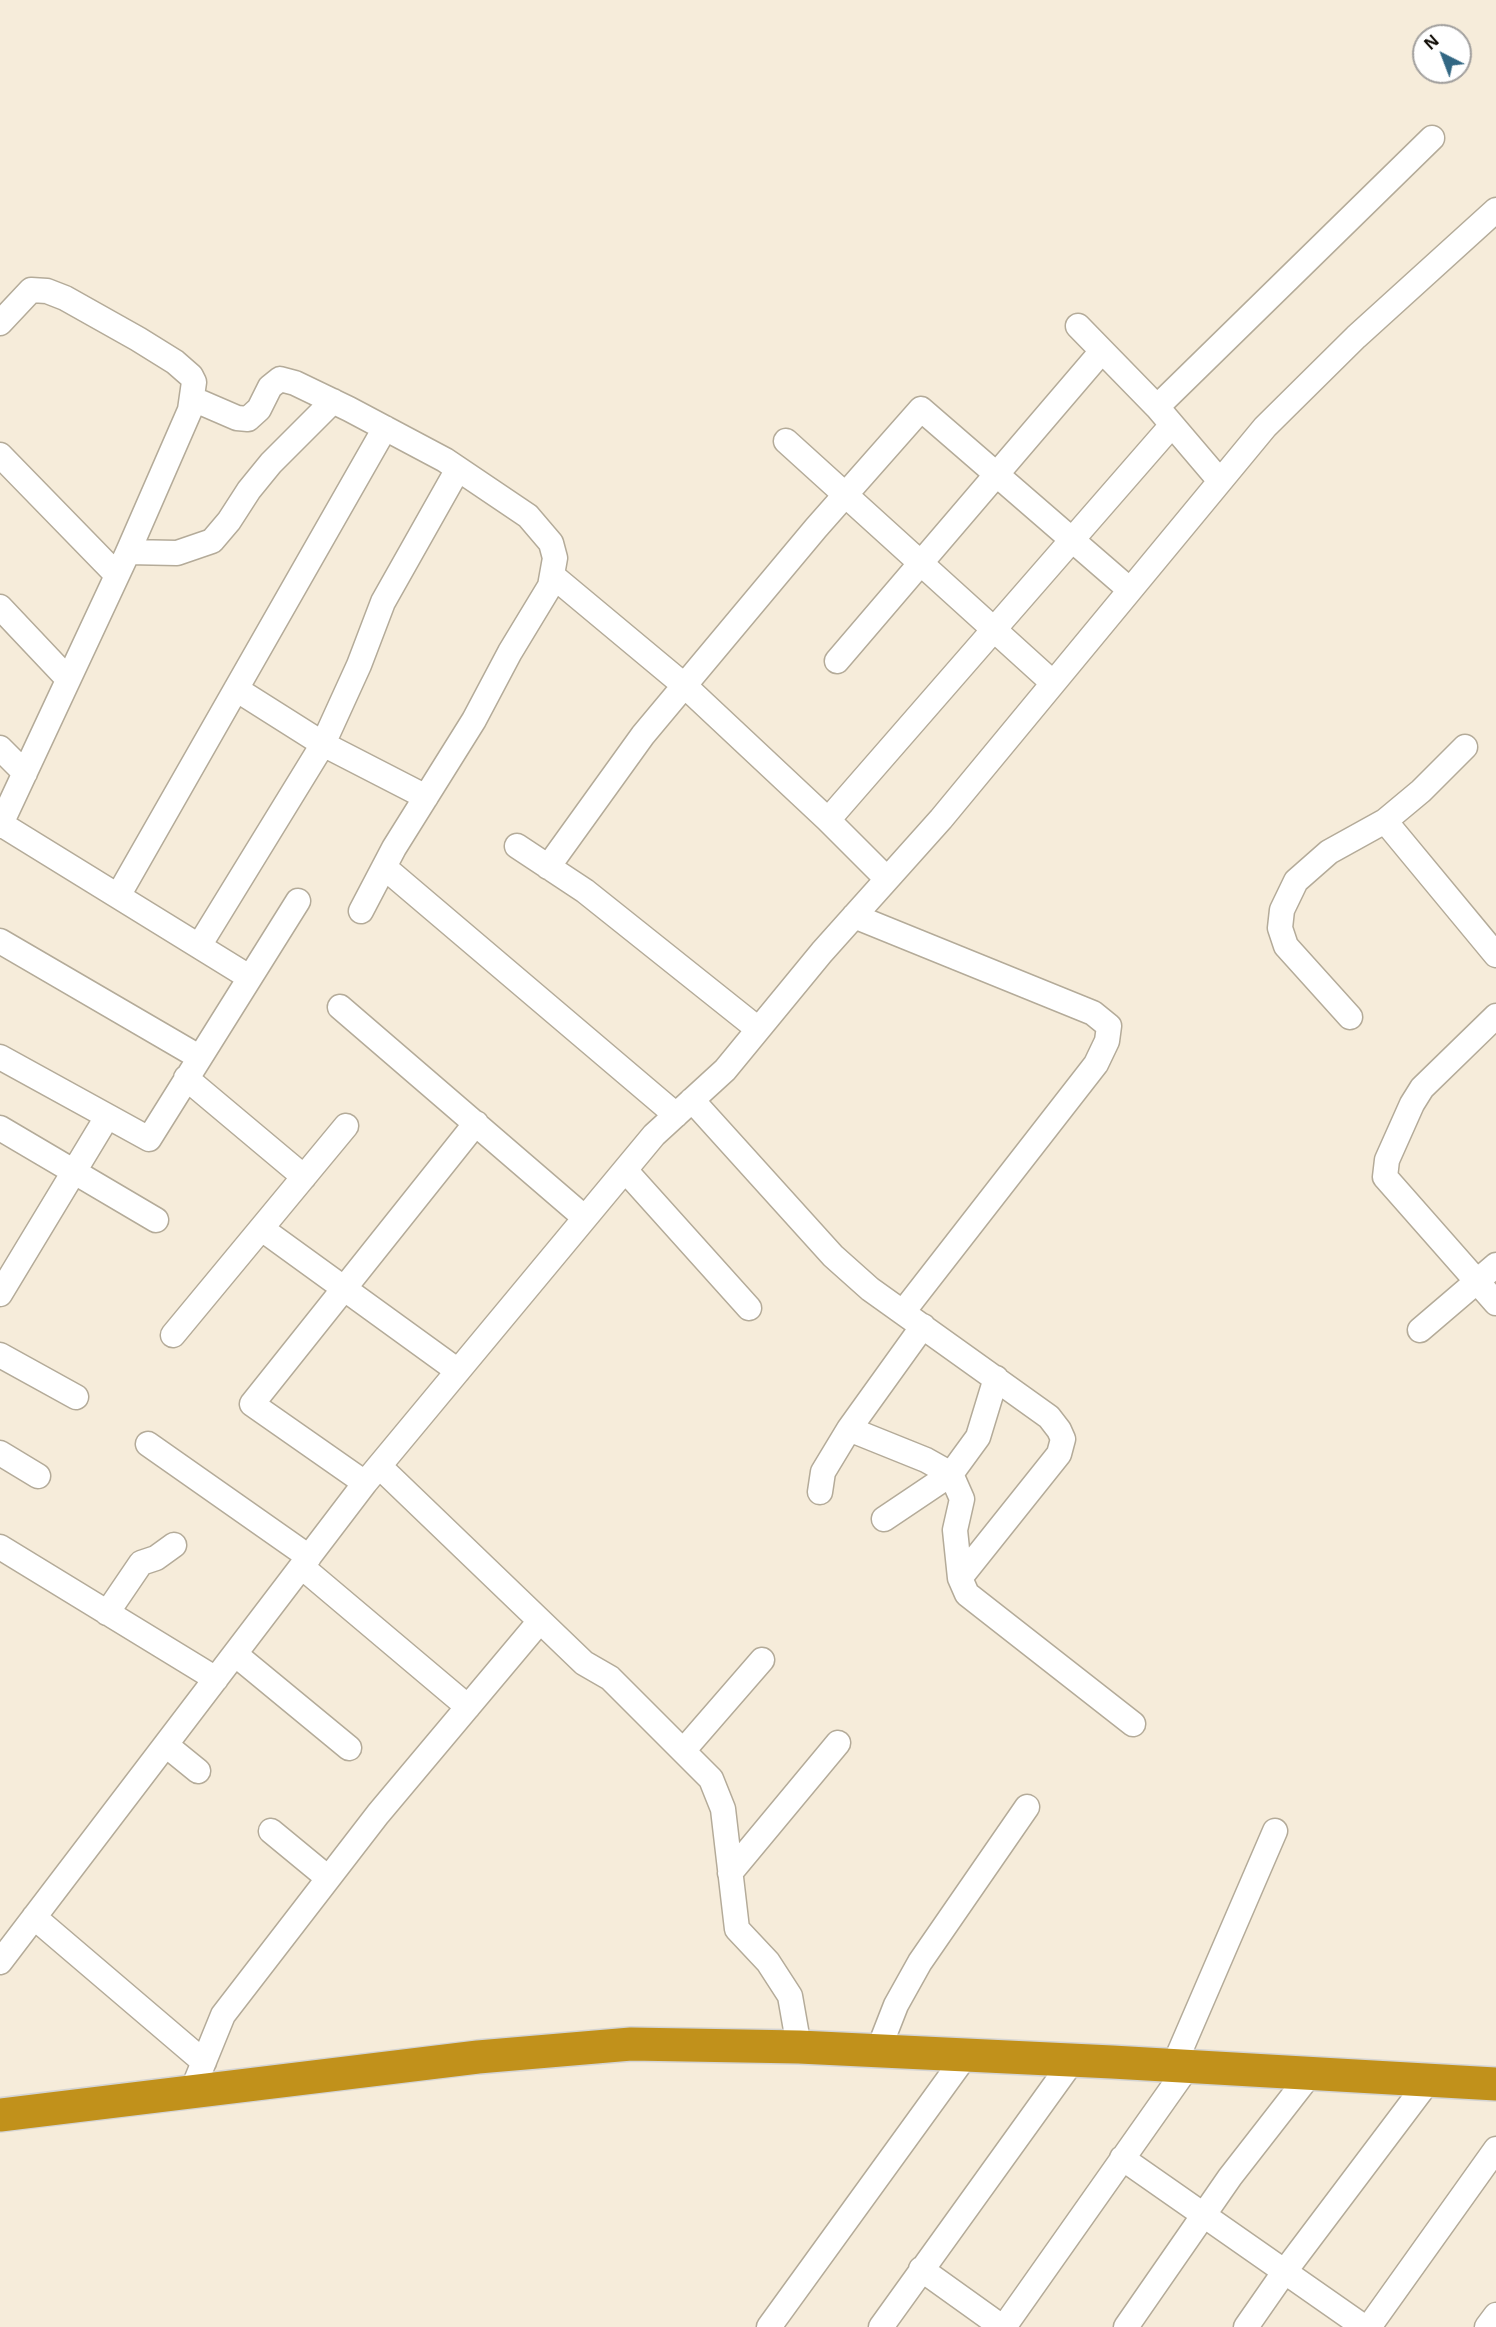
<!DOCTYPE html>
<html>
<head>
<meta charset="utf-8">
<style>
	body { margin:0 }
	#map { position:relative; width:1496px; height:2327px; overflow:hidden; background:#f6ecda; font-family:"Open Sans",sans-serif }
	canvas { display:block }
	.north { position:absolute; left:1412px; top:24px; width:60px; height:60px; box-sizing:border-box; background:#fff; border:2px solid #a19f9d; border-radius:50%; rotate:318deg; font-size:16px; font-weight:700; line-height:24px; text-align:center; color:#14100a }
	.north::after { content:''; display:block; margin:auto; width:21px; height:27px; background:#326783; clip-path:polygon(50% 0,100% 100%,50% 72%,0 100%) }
</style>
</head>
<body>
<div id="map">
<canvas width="1496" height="2327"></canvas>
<div class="north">N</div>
</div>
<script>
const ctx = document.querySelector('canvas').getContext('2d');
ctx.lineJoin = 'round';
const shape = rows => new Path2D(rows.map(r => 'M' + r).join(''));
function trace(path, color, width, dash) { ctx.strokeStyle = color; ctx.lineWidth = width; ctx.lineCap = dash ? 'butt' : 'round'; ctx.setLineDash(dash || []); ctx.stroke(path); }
const minor = shape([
	[0,323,31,290,47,291,65,298,138,339,175,362,191,376,194,382,190,410,128,552,0,826],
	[1078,326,1157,407,1220,481],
	[193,399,237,418,248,419,259,409,270,387,280,379,295,383,349,409,445,460,528,516,551,543,555,558,550,586,510,652,474,720,394,848,361,911],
	[1157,407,1432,138],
	[786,441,1053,683],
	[0,455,117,575],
	[128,552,177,553,212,541,229,521,249,490,271,463,333,401],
	[553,576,685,686,828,820,887,879],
	[0,607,68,679],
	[837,661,1102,351],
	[236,689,323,744,426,797],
	[0,748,25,773],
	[828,820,1172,425],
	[1385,821,1496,955],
	[1,824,249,977],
	[517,846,585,891,758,1029],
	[384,867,676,1115],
	[548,867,643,735,816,528,921,409,1130,590],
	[118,896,385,428],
	[854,916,1093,1013,1109,1026,1107,1041,1096,1064,903,1312],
	[0,941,199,1057],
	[199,946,323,744,359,665,383,602,458,469],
	[340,1007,585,1218],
	[1496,1016,1422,1088,1412,1104,1387,1160,1385,1177,1496,1303],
	[1350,1017,1286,946,1280,928,1282,910,1296,881,1329,852,1385,821,1421,791,1465,747],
	[0,1057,149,1139,298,901],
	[186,1078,304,1177],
	[692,1100,833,1256,870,1289,1049,1417,1059,1430,1063,1439,1059,1454,960,1578],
	[0,1128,156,1220],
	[625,1170,749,1308],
	[262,1229,458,1371],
	[0,1294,107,1117],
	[1420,1330,1496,1265],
	[173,1335,346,1126],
	[0,1355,76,1397],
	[849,1429,926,1460,951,1474,962,1499,955,1530,960,1578,967,1594,1133,1724],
	[148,1444,309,1557],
	[0,1453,38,1476],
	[379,1466,584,1663,610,1678,711,1779,723,1809,737,1929,768,1962,790,1996,799,2047],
	[365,1483,252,1404,476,1123],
	[820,1492,823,1472,849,1429,923,1326],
	[884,1519,951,1474,978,1437,996,1378],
	[0,1547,216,1679],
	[302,1567,468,1707],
	[107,1613,141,1563,156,1558,174,1545],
	[235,1654,349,1748],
	[166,1745,198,1771],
	[683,1751,762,1660],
	[271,1831,328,1878],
	[730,1873,838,1743],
	[34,1917,204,2062],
	[0,1962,365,1483,654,1135,725,1070,822,952,941,819,1265,427,1356,337,1496,210],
	[878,2051,896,2005,920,1962,1027,1807],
	[1174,2065,1275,1831],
	[192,2091,223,2015,378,1814,540,1621],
	[1122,2158,1364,2327],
	[921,2269,1002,2327],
	[769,2327,966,2055],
	[881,2327,1073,2060],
	[1004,2327,1188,2066],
	[1126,2327,1230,2177,1311,2073],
	[1246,2327,1285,2271,1429,2080],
	[1369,2327,1496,2149],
	[1487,2327,1496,2315]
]);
const highway = shape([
	[0,2115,478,2057,631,2044,799,2047,1112,2062,1496,2084]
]);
trace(minor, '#b4ab99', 27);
trace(highway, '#d5d4d3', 36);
trace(minor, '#fff', 24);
trace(highway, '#c1911b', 33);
</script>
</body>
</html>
